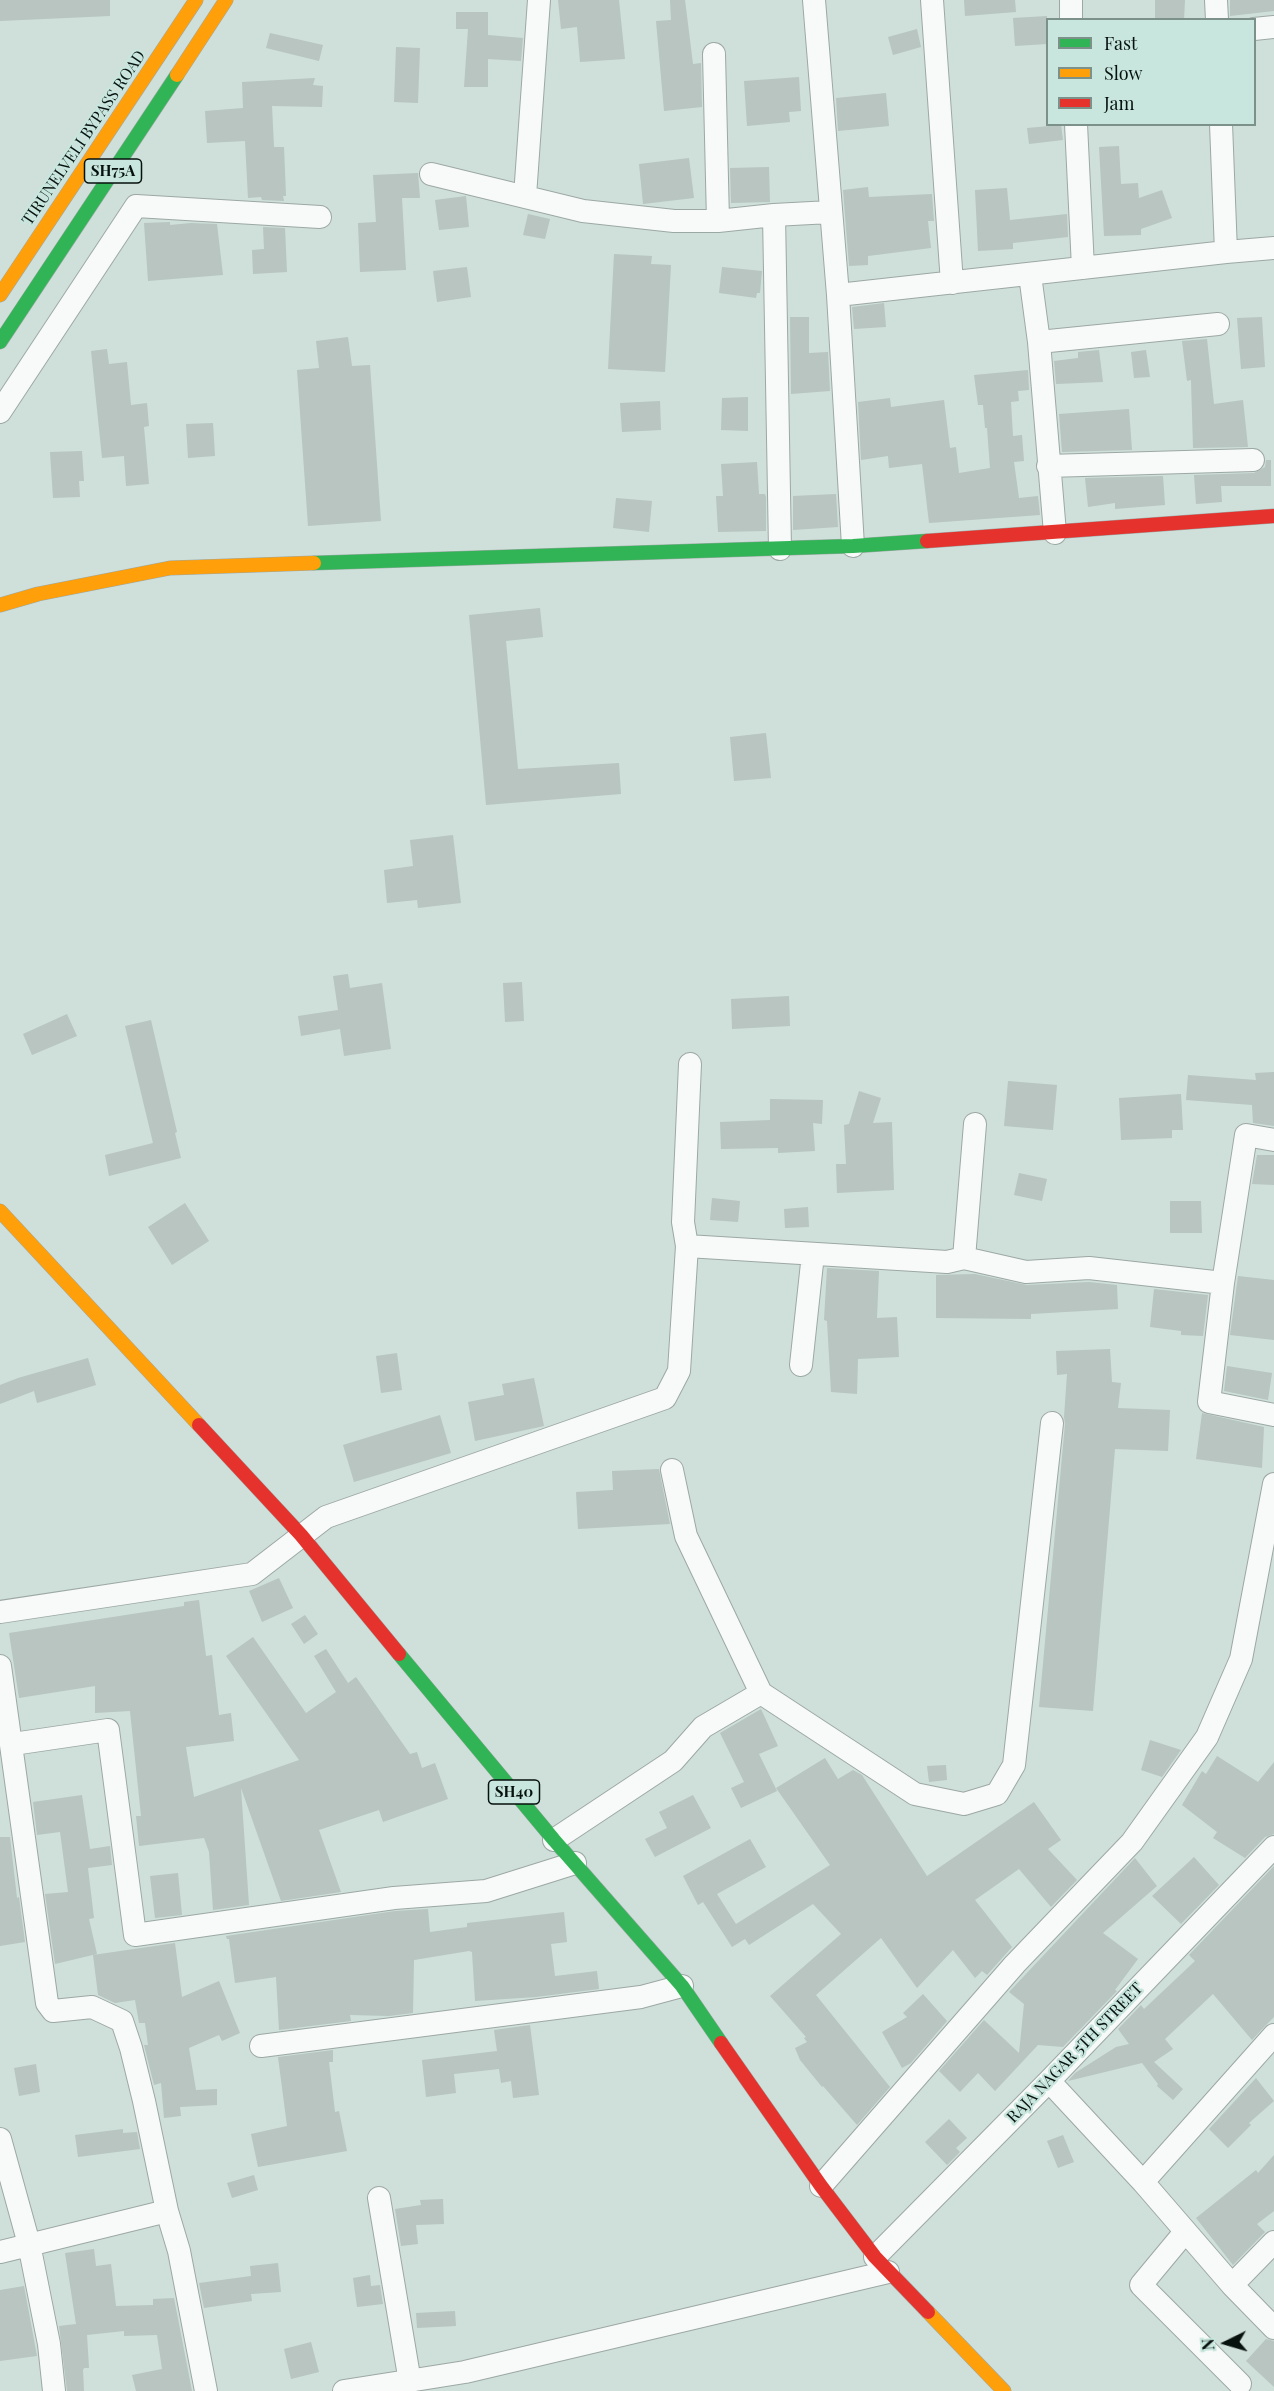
<!DOCTYPE html>
<html>
<head>
<meta charset="utf-8">
<style>
	body { margin:0 }
	#map { position:relative; width:1274px; height:2391px; overflow:hidden; background:#cfdfda; font-family:"Playfair Display",serif }
	canvas { display:block }
	.legend { position:absolute; left:1046px; top:18px; width:210px; height:108px; box-sizing:border-box; background:#c8e6dd; border:2px solid #7b918a; margin:0; padding:8px 10px; list-style:none; font-size:18px; color:#07110e }
	.legend li { display:flex; align-items:center; gap:12px; height:30px }
	.legend b { width:30px; border:2px solid #7b918a }
	.north { position:absolute; left:1196px; top:2313px; width:60px; height:60px; -webkit-text-stroke:4px #c8e6dd; paint-order:stroke; rotate:265deg; font-size:16px; font-weight:700; line-height:24px; text-align:center; color:#07110e }
	.north::after { content:''; display:block; margin:auto; width:21px; height:27px; background:#07110e; clip-path:polygon(50% 0,100% 100%,50% 72%,0 100%) }
</style>
</head>
<body>
<div id="map">
<canvas width="1274" height="2391"></canvas>
<ul class="legend">
<li><b style="height:8px;background:#30b455"></b>Fast</li>
<li><b style="height:8px;background:#ff9f0a"></b>Slow</li>
<li><b style="height:8px;background:#e5322d"></b>Jam</li>
</ul>
<div class="north">N</div>
</div>
<script>
const ctx = document.querySelector('canvas').getContext('2d');
ctx.lineJoin = 'round';
function paint(path, color) { ctx.fillStyle = color; ctx.fill(path, 'evenodd'); }
const shape = rows => new Path2D(rows.map(r => 'M' + r).join(''));
function trace(path, color, width, dash) { ctx.strokeStyle = color; ctx.lineWidth = width; ctx.lineCap = dash ? 'butt' : 'round'; ctx.setLineDash(dash || []); ctx.stroke(path); }
function drawText(font, color, halo, rows, align = 'center') {
  ctx.font = font + ' "Playfair Display",serif'; ctx.lineWidth = 4.5; ctx.setLineDash([]); ctx.textBaseline = 'middle'; ctx.strokeStyle = halo; ctx.fillStyle = color; for (const [text, x, y, turn = 0] of rows) {
    ctx.save(); ctx.translate(x, y); ctx.rotate((+turn || 0) * Math.PI / 180); ctx.textAlign = isNaN(turn) ? turn : align; if (halo) ctx.strokeText(text, 0, 0); ctx.fillText(text, 0, 0); ctx.restore();
  }
}
paint(shape([
	[0,0,110,0,110,16,0,21],
	[558,0,619,0,625,59,580,62,577,27,561,29],
	[670,0,685,0,693,64,701,63,702,107,664,111,656,21,671,20],
	[964,0,1015,0,1016,12,965,16],
	[1155,0,1185,0,1184,20,1155,20],
	[1230,0,1274,0,1274,11,1230,16],
	[456,12,488,12,488,35,523,38,521,61,488,59,488,87,464,87,468,29,456,29],
	[1047,16,1047,44,1015,46,1013,18],
	[917,29,921,47,893,55,888,37],
	[270,33,323,45,319,61,266,48],
	[396,47,420,48,418,103,394,102],
	[799,77,801,111,789,112,790,122,747,126,744,81],
	[315,78,313,85,323,86,322,107,272,106,274,147,284,147,286,196,283,196,284,201,262,200,261,197,248,198,245,141,207,143,205,111,243,108,242,82],
	[886,93,889,126,838,131,836,98],
	[1061,125,1063,140,1029,144,1027,128],
	[1119,146,1121,184,1138,183,1139,198,1162,190,1172,218,1141,229,1141,235,1104,236,1099,147],
	[689,158,694,198,643,204,639,164],
	[769,167,770,202,731,203,730,168],
	[418,173,420,198,402,198,406,270,360,272,358,223,376,222,373,175],
	[868,187,869,197,932,194,934,221,928,221,931,248,868,256,868,265,849,266,843,190],
	[1007,188,1010,220,1067,214,1068,237,1013,243,1013,249,978,251,975,190],
	[466,196,469,227,439,230,435,200],
	[528,214,550,219,545,239,523,235],
	[170,222,170,225,191,223,217,224,223,275,148,281,144,223],
	[263,227,285,228,287,272,253,274,252,250,264,249],
	[614,254,652,256,651,264,671,265,665,372,608,369],
	[467,267,471,297,437,302,433,271],
	[722,267,762,271,760,293,757,293,756,298,719,293],
	[884,303,886,327,854,329,852,307],
	[790,317,809,317,809,353,828,352,830,391,791,394],
	[1262,317,1265,367,1241,369,1237,318],
	[348,337,352,366,370,365,381,521,308,526,297,370,319,368,316,341],
	[1207,339,1214,404,1243,400,1248,447,1193,448,1191,380,1187,381,1182,341],
	[107,349,109,364,127,362,131,405,147,403,149,426,144,427,149,484,126,486,124,456,102,458,91,351],
	[1099,350,1103,382,1056,384,1054,361,1078,358,1078,352],
	[1146,350,1150,377,1134,378,1131,352],
	[1028,370,1029,390,1018,391,1019,401,1011,402,1013,436,1022,435,1024,461,1014,462,1019,498,1038,496,1040,515,929,523,922,464,889,468,888,456,861,460,858,402,890,398,891,407,944,400,950,448,956,447,959,473,990,468,987,428,985,428,983,405,978,405,974,375],
	[748,397,748,431,721,430,722,398],
	[660,401,661,430,622,432,620,403],
	[1129,409,1132,450,1062,452,1059,414],
	[213,423,215,456,188,458,186,424],
	[82,451,84,481,79,481,80,497,53,498,50,452],
	[1266,460,1271,460,1271,486,1221,486,1222,502,1196,504,1194,475,1254,473,1265,467],
	[757,462,759,494,765,494,766,497,766,531,718,532,716,496,723,496,721,464],
	[1163,476,1165,505,1115,509,1115,503,1088,507,1085,478],
	[836,494,838,527,793,530,793,496],
	[616,498,652,501,649,532,613,528],
	[540,608,543,637,506,641,518,769,619,763,621,794,486,805,469,615],
	[766,733,771,778,734,781,730,737],
	[453,835,461,903,418,908,417,900,387,903,384,870,413,866,410,840],
	[348,974,350,988,382,983,391,1049,344,1056,340,1029,301,1036,298,1016,338,1010,333,976],
	[522,982,524,1021,505,1022,503,983],
	[789,996,790,1026,732,1029,731,999],
	[67,1014,77,1036,32,1055,23,1034],
	[151,1020,177,1132,175,1133,181,1158,109,1176,105,1155,153,1143,125,1026],
	[1274,1072,1274,1126,1253,1123,1252,1105,1186,1100,1188,1075,1256,1080,1255,1073],
	[1008,1081,1057,1085,1053,1130,1004,1126],
	[859,1091,881,1098,873,1123,892,1122,894,1190,837,1193,836,1164,846,1164,844,1125,849,1124],
	[1181,1094,1183,1130,1172,1130,1172,1138,1121,1140,1119,1098],
	[770,1099,823,1100,822,1124,813,1123,815,1151,778,1153,778,1148,721,1149,720,1122,770,1120],
	[1257,1155,1274,1155,1274,1185,1252,1184],
	[1019,1173,1047,1179,1042,1201,1014,1195],
	[712,1198,740,1201,738,1222,710,1220],
	[1170,1201,1201,1201,1202,1233,1170,1233],
	[185,1203,209,1241,172,1265,148,1227],
	[808,1207,809,1227,785,1228,784,1209],
	[827,1268,879,1271,877,1318,897,1317,899,1357,858,1359,857,1394,831,1392,827,1321,824,1320],
	[975,1274,1027,1285,1089,1282,1117,1285,1118,1309,1031,1314,1031,1319,936,1318,936,1275],
	[1238,1276,1274,1280,1274,1340,1230,1335],
	[1154,1289,1208,1295,1203,1336,1181,1335,1181,1331,1150,1327],
	[1110,1349,1112,1382,1121,1383,1118,1408,1170,1410,1168,1451,1115,1449,1093,1711,1039,1707,1065,1424,1064,1417,1067,1374,1057,1375,1056,1351],
	[397,1353,402,1390,381,1393,376,1356],
	[88,1358,96,1385,37,1403,34,1391,0,1404,0,1385,18,1378],
	[1227,1366,1272,1373,1268,1400,1224,1391],
	[534,1378,544,1426,475,1441,468,1402,504,1395,502,1384],
	[1202,1413,1264,1427,1262,1468,1196,1459],
	[440,1415,451,1453,354,1482,343,1445],
	[659,1469,670,1524,578,1529,576,1492,613,1490,612,1471],
	[279,1578,293,1608,262,1622,249,1591],
	[199,1600,206,1656,212,1655,219,1715,231,1713,234,1741,186,1747,194,1797,299,1760,226,1656,253,1637,306,1713,336,1692,314,1656,326,1649,348,1683,356,1677,410,1754,417,1752,422,1768,435,1763,448,1799,383,1822,379,1810,319,1830,341,1892,281,1901,241,1788,249,1905,213,1910,209,1852,204,1838,139,1846,136,1816,141,1816,130,1711,95,1713,95,1686,19,1698,9,1633,184,1606,184,1602],
	[305,1615,318,1634,304,1644,291,1624],
	[761,1709,778,1746,759,1754,777,1791,741,1808,731,1788,744,1782,720,1733],
	[1150,1740,1181,1750,1162,1777,1141,1770],
	[1217,1756,1258,1782,1274,1762,1274,1834,1265,1837,1245,1858,1213,1838,1217,1832,1182,1805,1202,1771,1206,1774],
	[825,1758,838,1779,853,1770,862,1775,927,1876,1034,1802,1061,1840,1048,1849,1077,1880,1051,1907,1019,1869,975,1900,1012,1947,987,1975,982,1971,975,1978,953,1950,917,1988,881,1938,816,1995,890,2087,857,2125,823,2086,822,2087,800,2060,795,2048,807,2042,804,2038,806,2037,770,1996,841,1934,813,1904,749,1945,745,1939,732,1947,703,1902,698,1905,683,1876,750,1839,766,1867,717,1894,736,1924,830,1865,776,1788],
	[946,1765,947,1780,929,1782,927,1766],
	[82,1795,90,1849,110,1846,112,1865,88,1868,94,1918,89,1919,97,1954,55,1964,45,1894,68,1892,60,1832,37,1835,33,1802],
	[693,1795,711,1828,655,1857,645,1839,667,1828,659,1812],
	[0,1837,10,1837,17,1898,19,1897,25,1942,0,1946],
	[1194,1857,1219,1885,1181,1924,1152,1896],
	[1135,1858,1157,1886,1103,1933,1138,1959,1115,1990,1117,1991,1063,2047,1038,2045,995,2091,978,2073,960,2092,939,2071,984,2020,1019,2053,1024,2004,1009,1992],
	[1274,1866,1274,2017,1267,2024,1252,2040,1213,1994,1165,2039,1173,2049,1154,2062,1183,2089,1173,2100,1157,2086,1158,2084,1142,2063,1068,2081,1075,2073,1116,2047,1129,2044,1118,2029,1141,2005,1144,2009,1195,1961,1189,1955],
	[178,1873,182,1915,155,1918,150,1876],
	[428,1909,430,1932,467,1927,467,1923,564,1912,567,1942,551,1944,555,1976,597,1971,599,1989,536,1997,475,2001,472,1952,469,1951,414,1960,413,2013,389,2016,350,2015,351,2021,279,2030,276,1977,235,1983,229,1939,227,1939,226,1936,395,1911],
	[175,1943,182,1997,219,1981,240,2033,222,2041,219,2035,189,2048,196,2090,217,2089,217,2105,180,2107,181,2116,164,2118,161,2083,154,2085,144,2045,148,2045,145,2023,139,2023,135,2000,115,2003,98,1995,93,1955],
	[923,1994,947,2021,911,2063,902,2068,882,2032,907,2017,903,2013],
	[530,2025,539,2095,513,2098,511,2081,501,2083,499,2069,454,2074,456,2093,426,2097,422,2060,497,2051,494,2030],
	[333,2050,333,2062,329,2062,335,2112,339,2111,347,2151,258,2167,251,2134,287,2126,278,2057],
	[36,2064,40,2092,19,2096,14,2068],
	[1256,2078,1274,2101,1249,2123,1251,2125,1228,2148,1209,2129],
	[949,2119,967,2138,956,2148,960,2152,947,2165,925,2142],
	[123,2129,123,2133,137,2132,140,2149,78,2157,75,2135],
	[1063,2135,1074,2162,1058,2168,1047,2141],
	[1274,2155,1274,2211,1257,2224,1265,2232,1233,2265,1196,2218,1256,2170,1258,2173],
	[254,2175,258,2190,232,2198,227,2183],
	[443,2199,444,2224,416,2225,418,2244,401,2246,395,2209,421,2205,420,2200],
	[94,2249,96,2266,111,2264,116,2306,153,2305,153,2299,174,2298,192,2391,136,2391,132,2375,162,2369,157,2335,124,2336,124,2331,87,2335,89,2368,84,2368,83,2370,84,2391,67,2391,59,2326,76,2324,65,2253],
	[278,2263,281,2292,251,2294,252,2301,204,2308,199,2283,251,2276,250,2266],
	[370,2275,371,2286,380,2285,383,2304,357,2307,353,2278],
	[24,2286,37,2356,0,2361,0,2290],
	[455,2311,456,2326,417,2328,416,2313],
	[1266,2339,1274,2341,1274,2387,1246,2361],
	[311,2342,319,2372,291,2379,284,2349]
]), '#b8c5c1');
const street = shape([
	[814,0,838,295,853,546],
	[932,0,952,283],
	[1071,0,1071,20],
	[1216,0,1217,20],
	[1254,29,1274,27],
	[714,54,718,221],
	[1076,124,1083,268],
	[1221,124,1226,252,1274,248],
	[431,174,583,211,674,221,718,221,774,215,830,212],
	[525,196,539,0],
	[774,215,780,549],
	[1030,275,1039,342,1055,533],
	[838,295,1226,252],
	[1039,342,1218,324],
	[0,412,136,206,320,217],
	[1048,466,1253,460],
	[1274,1140,1246,1135,1223,1283,1209,1402,1274,1415],
	[687,1246,947,1262,964,1258,1026,1272,1089,1268,1223,1283],
	[964,1258,975,1124],
	[801,1365,813,1254],
	[672,1470,686,1536,761,1693],
	[0,1612,252,1574,326,1517,665,1398,679,1371,687,1246,683,1222,690,1064],
	[0,1666,47,2003,53,2011,92,2007,122,2021,131,2048,144,2101,167,2211],
	[13,1744,108,1730,135,1935,394,1898,486,1891,575,1863],
	[554,1840,673,1761,703,1727,761,1693,915,1794,964,1804,997,1794,1014,1765,1052,1423],
	[1274,2035,1143,2182,1232,2285,1274,2328],
	[261,2046,641,1997,682,1986],
	[1049,2081,1143,2182],
	[0,2139,29,2244,49,2344,54,2391],
	[821,2186,1015,1964,1132,1842,1207,1737,1241,1659,1274,1484],
	[379,2198,410,2382],
	[1185,2232,1141,2285,1240,2384],
	[0,2252,167,2211,179,2251,206,2391],
	[875,2257,1049,2081,1274,1847],
	[1232,2285,1274,2242],
	[344,2391,465,2372,888,2272]
]);
const fast = shape([
	[0,342,177,75],
	[314,563,853,546,927,541],
	[399,1654,554,1840,682,1986,721,2043]
]);
const slow = shape([
	[177,75,226,0],
	[0,295,196,0],
	[0,605,38,594,170,568,314,563],
	[0,1211,199,1425],
	[928,2312,1004,2391]
]);
const jam = shape([
	[927,541,1274,516],
	[199,1425,301,1535,399,1654],
	[721,2043,821,2186,875,2257,928,2312]
]);
trace(street, '#9ca8a4', 24);
trace(fast, '#9ca8a4', 15);
trace(slow, '#9ca8a4', 15);
trace(jam, '#9ca8a4', 15);
trace(street, '#f8faf9', 22);
trace(fast, '#30b455', 14);
trace(slow, '#ff9f0a', 14);
trace(jam, '#e5322d', 14);
for (const [x, y, w] of [
	[113,171,57],
	[514,1792,51]
]) { const box = new Path2D(); box.roundRect(x - w / 2, y - 12, w, 24, 4.5); ctx.fillStyle = '#c8e6dd'; ctx.fill(box); trace(box, '#07110e', 1.5); }
drawText('bold 15px', '#07110e', null, [
	["SH75A",113,171],
	["SH40",514,1792]
]);
drawText('16px', '#07110e', '#c8e6dd', [
	["TIRUNELVELI BYPASS ROAD",84,138,-56],
	["RAJA NAGAR 5TH STREET",1075,2053,-46]
]);
</script>
</body>
</html>
